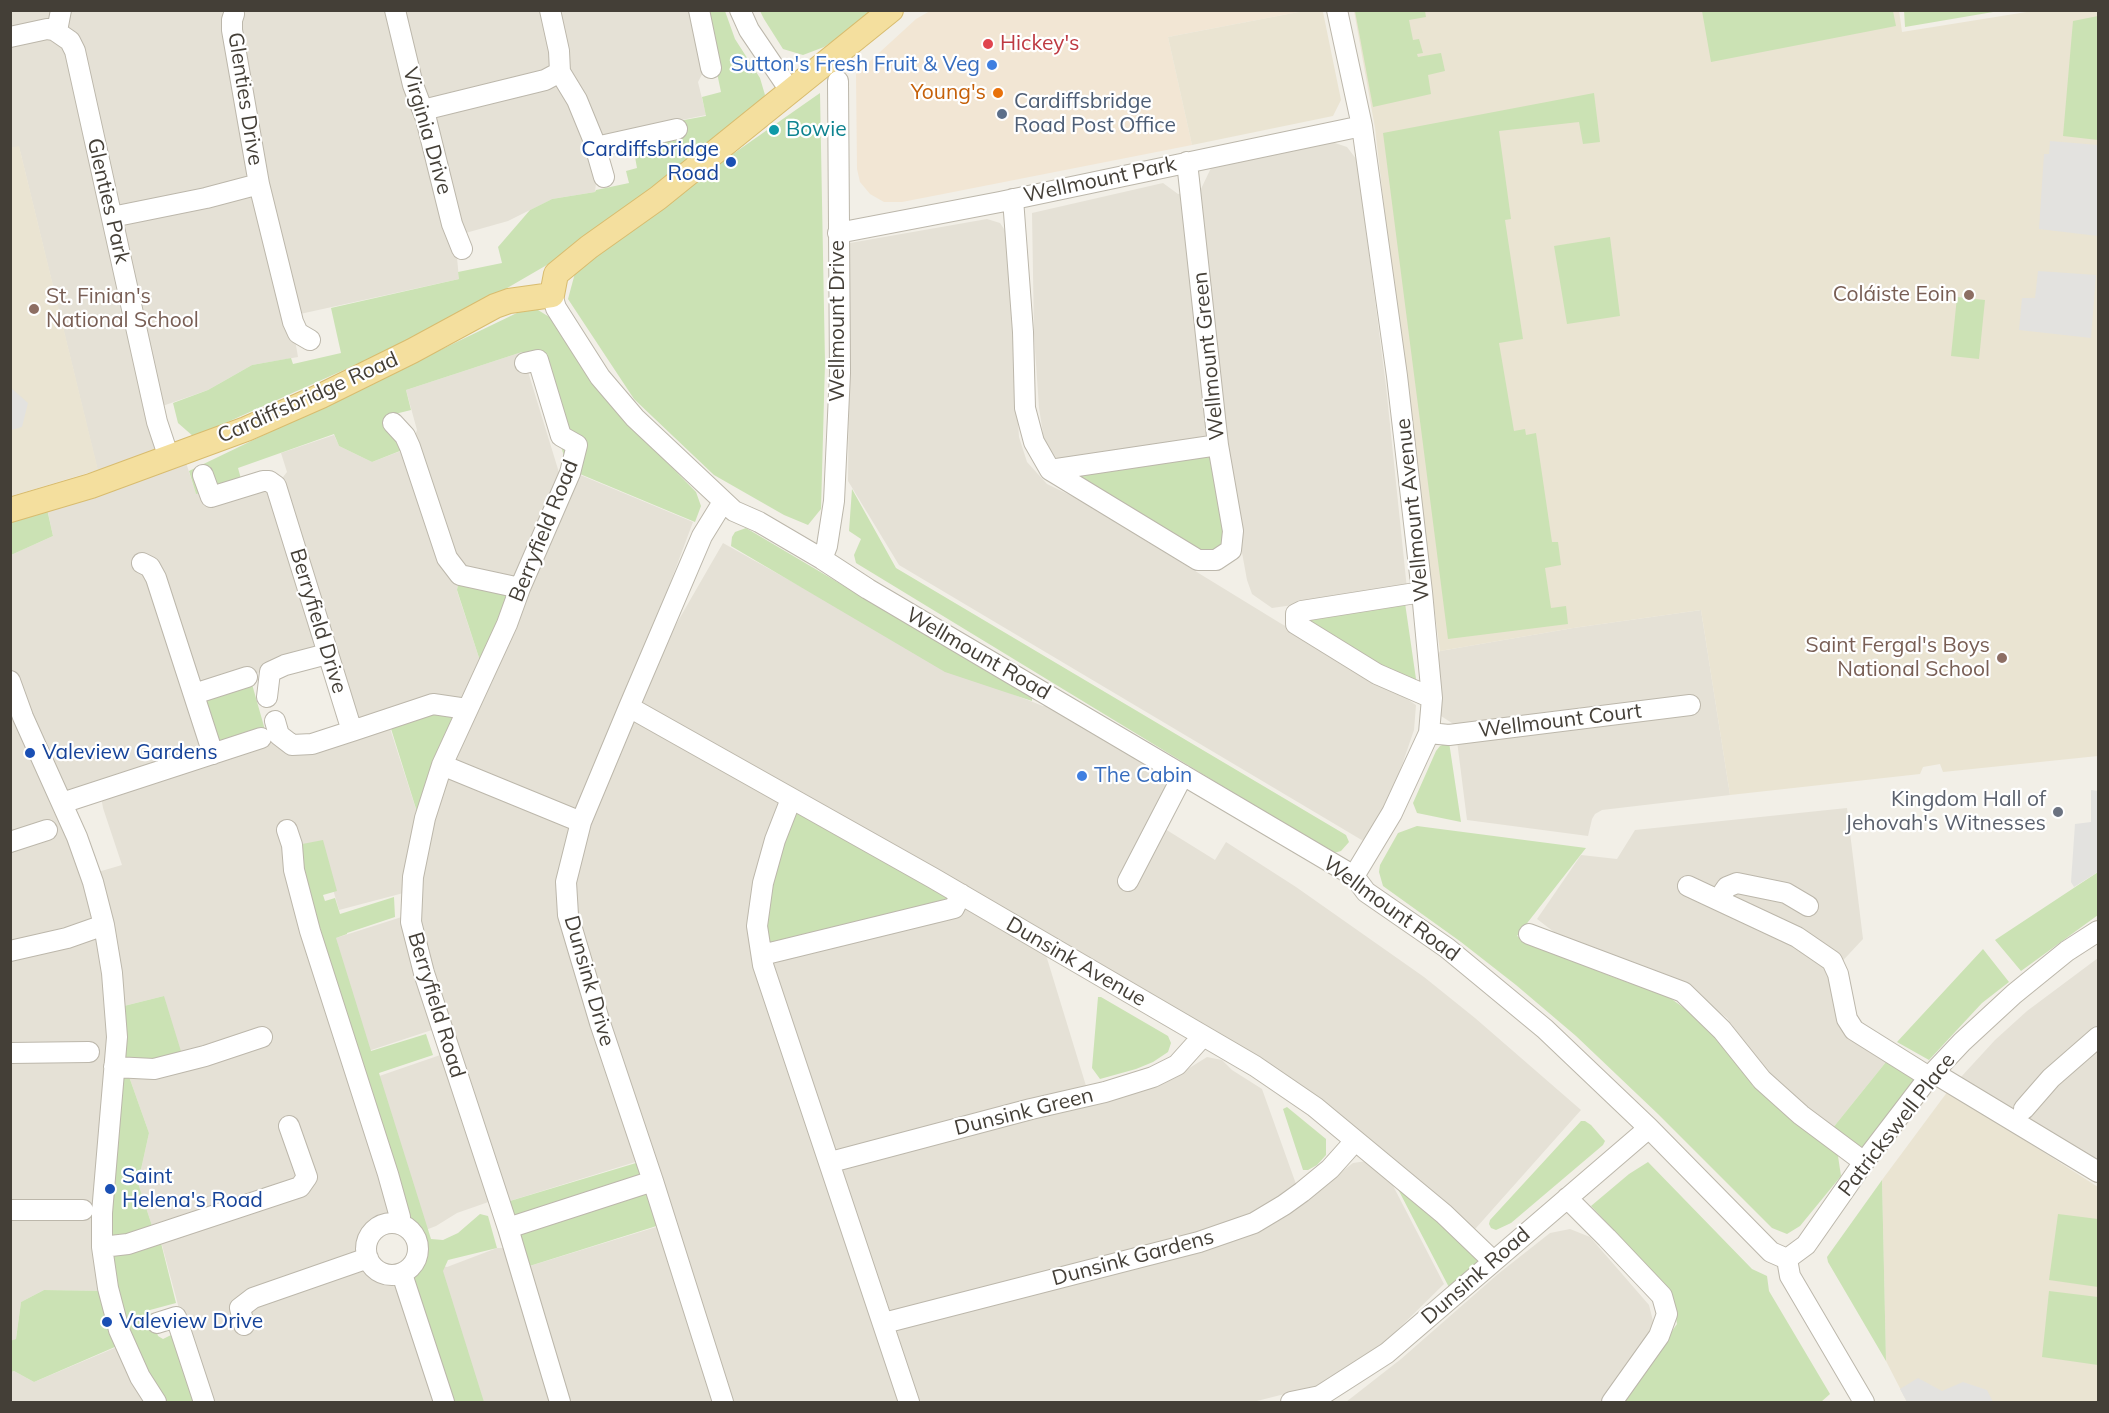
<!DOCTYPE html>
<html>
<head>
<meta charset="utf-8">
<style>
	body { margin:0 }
	#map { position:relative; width:2109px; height:1413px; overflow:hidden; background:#f2efe7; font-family:Mulish,sans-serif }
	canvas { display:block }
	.frame { position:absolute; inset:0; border:12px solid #443f37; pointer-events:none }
</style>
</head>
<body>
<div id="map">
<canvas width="2109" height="1413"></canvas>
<div class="frame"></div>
</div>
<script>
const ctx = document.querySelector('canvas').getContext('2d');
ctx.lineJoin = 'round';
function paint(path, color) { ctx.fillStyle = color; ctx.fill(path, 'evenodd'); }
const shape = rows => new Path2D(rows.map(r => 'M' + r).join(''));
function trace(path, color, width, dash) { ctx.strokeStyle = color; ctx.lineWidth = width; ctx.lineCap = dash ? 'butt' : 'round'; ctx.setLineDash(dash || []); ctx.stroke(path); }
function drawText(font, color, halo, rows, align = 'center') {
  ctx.font = font + ' Mulish,sans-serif'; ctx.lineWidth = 4.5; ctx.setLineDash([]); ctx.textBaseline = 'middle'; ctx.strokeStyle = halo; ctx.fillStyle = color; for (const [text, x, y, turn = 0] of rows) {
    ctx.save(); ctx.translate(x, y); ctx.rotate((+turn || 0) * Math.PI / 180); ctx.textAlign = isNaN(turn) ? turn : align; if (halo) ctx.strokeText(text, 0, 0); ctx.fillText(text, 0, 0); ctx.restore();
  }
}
paint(shape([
	[10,11,695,11,707,65,698,82,706,115,593,138,599,155,595,192,552,199,508,221,455,236,459,279,291,316,298,357,252,365,208,390,154,409,169,458,100,480,19,147,11,148],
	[1332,142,1347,147,1357,160,1386,386,1407,589,1272,608,1252,594,1247,580,1226,465,1222,449,1059,462,1044,440,1039,408,1034,334,1032,213,1163,183,1178,194,1200,191,1211,168],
	[987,219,1000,223,1006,232,1019,437,1027,462,1047,484,1076,498,1280,623,1374,676,1416,705,1414,730,1387,809,1365,842,899,565,848,481,850,243],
	[522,352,561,479,566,469,693,522,582,819,629,706,723,543,948,669,1043,706,1057,700,1182,775,1157,824,1215,860,1226,842,1296,887,1424,977,1475,1018,1581,1110,1468,1237,1355,1141,1042,942,1087,1089,1091,1101,1096,1104,1150,1086,1183,1072,1207,1057,1222,1060,1232,1070,1262,1089,1296,1184,1307,1198,1353,1163,1373,1160,1389,1178,1444,1284,1380,1347,1328,1383,1253,1402,560,1402,520,1269,666,1224,645,1159,500,1204,441,1027,350,1057,359,1083,449,1052,497,1199,457,1213,436,1226,415,1234,406,1226,393,1222,386,1223,374,1229,366,1242,366,1254,370,1264,377,1271,388,1275,402,1274,417,1260,447,1267,497,1248,513,1248,559,1402,204,1402,159,1234,155,1235,138,1183,149,1133,126,1068,164,996,116,1008,112,973,108,1291,44,1290,21,1302,16,1339,11,1341,10,683,91,874,122,865,103,808,100,790,62,803,11,679,11,555,53,536,45,499,183,453,196,494,241,487,276,486,287,472,281,453,334,435,339,446,372,462,411,447,417,430,406,390],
	[460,575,483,670,457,591],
	[326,653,343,733,262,739,212,752,247,676],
	[466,709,422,828,387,719],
	[320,845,339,910,411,891,411,914,314,945],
	[1701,610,1730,795,1602,810,1595,814,1592,819,1588,836,1467,820,1455,725,1441,716,1437,657,1440,651,1573,628],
	[1847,808,1863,939,1835,969,1847,1019,1890,1057,1832,1129,1770,1080,1727,1018,1687,988,1562,938,1537,919,1581,855,1617,859,1635,830],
	[2098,958,2098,1163,1992,1098,1961,1077,1995,1040,2027,1011],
	[1570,1229,1590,1237,1649,1305,1653,1321,1653,1338,1607,1402,1346,1402,1401,1359,1498,1274,1550,1233],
	[124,1344,156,1402,11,1402,11,1372,14,1371,34,1382]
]), '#e5e1d6');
paint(shape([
	[930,11,1304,11,1168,37,1192,145,938,195,902,202,884,202,870,194,860,182,857,169,856,74,916,19]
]), '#f2e6d4');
paint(shape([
	[1899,10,1902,32,2033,11,2098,11,2098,756,1943,772,1940,764,1923,767,1920,774,1730,795,1701,610,1573,628,1440,651,1407,407,1375,128,1354,11],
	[1304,11,1321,11,1323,12,1341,100,1333,116,1192,145,1168,37],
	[19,146,98,470,11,496,10,148],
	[1948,1091,2098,1187,2098,1402,1907,1402,1886,1361,1882,1180]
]), '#eae4d2');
paint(shape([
	[1904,10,1999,10,1999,11,1905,27],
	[704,11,725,11,735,39,760,78,765,95,747,120,552,262,440,327,194,437,178,423,173,403,208,390,252,365,291,358,293,364,341,353,331,308,459,279,458,272,502,263,498,247,530,210,552,199,595,192,596,190,629,183,626,171,637,168,633,146,679,121,706,116,702,97,721,92],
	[760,11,877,11,824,47,803,55,783,49,764,19],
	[1355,11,1425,11,1426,17,1409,20,1413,40,1419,39,1423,53,1417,54,1418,57,1441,53,1445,71,1428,75,1431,94,1373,107],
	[1702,11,1893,11,1896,26,1711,62],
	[2098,16,2098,140,2063,136,2073,21],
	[820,93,825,363,821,509,808,525,784,515,714,475,634,399,568,299,575,273,730,156],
	[1594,93,1600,142,1583,144,1579,122,1499,131,1511,219,1505,220,1523,339,1499,343,1514,431,1525,429,1526,435,1536,433,1552,542,1558,542,1561,565,1545,568,1551,608,1566,606,1568,624,1448,639,1383,133],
	[1610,237,1620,316,1567,324,1554,246],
	[1957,297,1985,300,1979,359,1951,356],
	[530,309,538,310,551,318,609,403,696,492,701,506,695,522,568,469,534,360,525,362,522,352,406,390,411,410,387,416,410,447,372,462,339,446,334,434,238,468,243,486,196,494,189,471,521,311],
	[1208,452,1213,464,1224,526,1222,543,1214,554,1197,554,1074,479,1078,470],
	[852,489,896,568,1346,835,1349,842,1341,851,1334,853,1329,851,856,563,854,555,861,539,849,531],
	[45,500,53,536,11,555,11,510],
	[746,528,1032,697,1032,701,945,672,731,546,732,537,735,532],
	[460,575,517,589,483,670,457,590],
	[1405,603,1416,679,1410,679,1384,670,1305,620],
	[250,677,267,737,213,752,194,694],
	[466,710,422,828,388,719],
	[1449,742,1461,822,1417,813,1413,803,1436,751,1440,746],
	[791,800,970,902,762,954,758,925],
	[1417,826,1586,848,1517,936,1613,977,1669,997,1715,1031,1740,1064,1753,1086,1813,1133,1838,1156,1841,1176,1800,1226,1787,1234,1772,1228,1658,1114,1576,1036,1516,985,1461,942,1383,886,1379,872,1380,865,1398,833],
	[323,840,337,891,323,895,325,901,335,898,340,914,394,897,395,917,347,933,347,934,336,938,371,1051,426,1034,433,1055,379,1073,431,1239,443,1240,458,1233,480,1214,488,1216,497,1248,448,1260,443,1271,484,1402,447,1402,403,1269,413,1262,418,1254,420,1245,419,1236,416,1228,408,1220,312,919,297,845],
	[2098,872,2098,915,2021,971,1995,940],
	[1983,949,2009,982,1982,1003,1929,1060,1897,1042],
	[164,996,184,1061,126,1068,149,1133,138,1183,155,1235,159,1235,176,1303,150,1310,158,1336,163,1339,173,1334,194,1402,157,1402,109,1288,116,1008],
	[1098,997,1101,997,1168,1036,1171,1043,1168,1052,1153,1062,1136,1069,1100,1079,1092,1068],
	[1890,1057,1929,1077,1864,1162,1832,1129],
	[1287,1107,1326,1139,1326,1155,1317,1165,1308,1170,1303,1170,1283,1109],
	[1581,1121,1585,1121,1591,1125,1605,1141,1603,1145,1511,1223,1496,1230,1491,1228,1489,1224,1490,1220],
	[646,1160,666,1223,520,1269,500,1204],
	[1648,1162,1752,1269,1767,1276,1769,1291,1830,1394,1821,1402,1622,1402,1677,1324,1671,1291,1591,1206,1629,1174],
	[1387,1168,1492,1261,1453,1295],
	[1882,1180,1886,1361,1828,1262,1827,1257],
	[2058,1214,2098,1219,2098,1287,2049,1280],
	[44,1290,108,1291,124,1343,34,1382,14,1371,11,1372,10,1341,16,1339,21,1302],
	[2049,1291,2098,1297,2098,1365,2042,1357]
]), '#cbe2b4');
paint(shape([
	[2050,141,2098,145,2098,236,2039,229,2044,154,2049,154],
	[2038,271,2096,275,2091,338,2019,330,2022,298,2035,298],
	[11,388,28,403,22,427,11,430],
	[2091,790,2098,791,2098,872,2074,887,2071,882,2075,824,2091,822],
	[1918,1378,1942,1391,1963,1382,1987,1390,1993,1402,1907,1402,1900,1389]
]), '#e3e2df');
const minor = shape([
	[395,10,413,85,426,119,452,224,462,249],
	[699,10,711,68],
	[740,10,749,30,791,92],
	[1337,10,1362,126,1397,376,1422,592,1432,698,1429,733,1392,813,1354,876],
	[234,14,232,20,232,30,259,184,293,322,298,333,310,340],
	[57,31,61,10],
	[10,37,47,29,54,30,70,41,75,51,157,422,169,458],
	[560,72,577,100,593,139,604,177],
	[423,110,545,80,560,72,559,51,550,10],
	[596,147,677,129],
	[1013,199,1023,332,1025,408,1034,442,1050,470,1198,560,1216,560,1231,550,1233,531,1218,445,1187,162],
	[112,217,206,198,259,184],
	[838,233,1000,202,1362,126],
	[552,295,556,308,600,377,635,418,734,511,759,522,822,559,868,589,1354,876,1366,892,1447,948,1545,1029,1649,1128,1771,1252,1787,1259],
	[525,363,538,360,561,436,577,445,570,473,520,588,507,624,442,765,425,818,413,877,411,922,424,973,508,1228,560,1402],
	[393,423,405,436,410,447,447,558,460,575,520,588],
	[1050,470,1218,445],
	[203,475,211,497,263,481,269,481,276,486,352,731,433,704,467,709],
	[822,559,827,546,834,501,840,373,838,81],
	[142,563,150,567,156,578,213,754],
	[1422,592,1302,611,1296,614,1296,624,1377,674,1432,698],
	[10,681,23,717,77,837,93,882,104,925,112,973,117,1037,102,1213,102,1247,108,1288,119,1330,140,1377,156,1402],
	[194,694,247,677],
	[267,697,270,672,285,665,327,654],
	[629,707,933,878,1255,1066,1315,1107,1444,1214,1493,1261],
	[275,721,279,735,292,745,312,744,352,731],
	[1429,733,1449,735,1690,705],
	[442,765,581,822],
	[791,799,775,840,763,883,757,926,763,965,909,1402],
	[62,803,261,738],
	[287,830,292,845,294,870,310,931,388,1174,400,1217,400,1223],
	[10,842,47,830],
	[1128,881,1183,775],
	[1688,886,1797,937,1832,961,1838,974,1847,1019,1854,1030,1929,1077],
	[1718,900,1727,887,1737,883,1786,893,1808,906],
	[1529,934,1683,992,1722,1030,1762,1080,1801,1115,1864,1162],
	[10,951,67,938,104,925],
	[762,955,954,908,961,894],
	[10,1053,89,1052],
	[114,1067,154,1069,205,1056,262,1037],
	[1934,1073,2098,1172],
	[2024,1109,2051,1078,2098,1037],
	[831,1162,1031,1109,1105,1092,1153,1077,1177,1065,1203,1036],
	[1567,1198,1607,1238,1662,1296,1667,1314,1659,1336,1612,1402],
	[10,1210,83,1210],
	'366 1249a26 26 0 1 1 52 0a26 26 0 1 1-52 0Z',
	[508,1228,653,1181],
	[102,1247,128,1244,300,1187,307,1177,289,1126],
	[1787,1259,1806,1245,1864,1162,1929,1077,1962,1042,2014,994,2067,951,2098,931],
	[1787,1259,1790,1276,1864,1402],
	[402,1274,444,1402],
	[157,1323,176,1317,204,1402],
	[884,1323,1199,1242,1254,1223,1284,1205,1302,1192,1330,1169,1355,1141],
	[244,1325,240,1308,253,1298,368,1258],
	[723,1402,653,1181,600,1023,568,915,566,882,581,822,629,707,702,536,723,502],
	[1291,1402,1320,1396,1387,1353,1649,1128]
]);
const major = shape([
	[10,510,91,486,246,429,321,396,412,351,495,306,509,301,552,295,556,274,589,247,658,198,891,10]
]);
trace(minor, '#bcb7ab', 22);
trace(major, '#d8bc6f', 26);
trace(minor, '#fff', 20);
trace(major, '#f4df9e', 24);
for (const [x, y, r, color] of [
	[988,44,6,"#e0444e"],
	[992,65,6,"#3f7fe0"],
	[998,93,6,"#e8710a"],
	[1002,114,6,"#5c6f8a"],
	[774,130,6,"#0f9aa8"],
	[731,162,6,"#1a4fb4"],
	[1969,295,6,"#8d6e63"],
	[34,309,6,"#8d6e63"],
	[2002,658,6,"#8d6e63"],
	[30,753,6,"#1a4fb4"],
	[1082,776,6,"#3f7fe0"],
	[2058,812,6,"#6b7280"],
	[110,1189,6,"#1a4fb4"],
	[107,1322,6,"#1a4fb4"]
]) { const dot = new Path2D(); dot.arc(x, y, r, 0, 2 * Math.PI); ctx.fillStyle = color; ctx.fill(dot); trace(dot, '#fff', 2); }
drawText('21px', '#be3a42', '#fff', [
	["Hickey's",1000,44]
], 'left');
drawText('21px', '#366cbe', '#fff', [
	["Sutton's Fresh Fruit & Veg",980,65],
	["The Cabin",1094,776,"left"]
], 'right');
drawText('21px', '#c56008', '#fff', [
	["Young's",986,93]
], 'right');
drawText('21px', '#443f37', '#fff', [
	["Glenties Drive",245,99,81],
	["Virginia Drive",427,131,74],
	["Wellmount Park",1100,180,-12],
	["Glenties Park",108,201,77],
	["Wellmount Drive",838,321,-90],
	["Wellmount Green",1209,356,-96],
	["Cardiffsbridge Road",308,398,-24],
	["Wellmount Avenue",1413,510,-96],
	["Berryfield Road",544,531,-68],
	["Berryfield Drive",318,621,73],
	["Wellmount Road",978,654,30],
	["Wellmount Court",1560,721,-7],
	["Wellmount Road",1391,909,36],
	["Dunsink Avenue",1076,962,30],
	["Dunsink Drive",589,981,74],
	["Berryfield Road",436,1005,73],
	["Dunsink Green",1024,1112,-14],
	["Patrickswell Place",1897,1125,-52],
	["Dunsink Gardens",1133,1258,-15],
	["Dunsink Road",1476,1276,-41]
]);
drawText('21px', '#4e5e75', '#fff', [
	["Cardiffsbridge",1014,102],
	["Road Post Office",1014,126]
], 'left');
drawText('21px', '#0d838f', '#fff', [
	["Bowie",786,130]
], 'left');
drawText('21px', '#164399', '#fff', [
	["Cardiffsbridge",719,150,"right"],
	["Road",719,174,"right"],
	["Valeview Gardens",42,753],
	["Saint",122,1177],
	["Helena's Road",122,1201],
	["Valeview Drive",119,1322]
], 'left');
drawText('21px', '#785e54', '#fff', [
	["Coláiste Eoin",1957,295],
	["St. Finian's",46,297,"left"],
	["National School",46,321,"left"],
	["Saint Fergal's Boys",1990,646],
	["National School",1990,670]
], 'right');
drawText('21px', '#5b616d', '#fff', [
	["Kingdom Hall of",2046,800],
	["Jehovah's Witnesses",2046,824]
], 'right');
</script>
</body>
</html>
